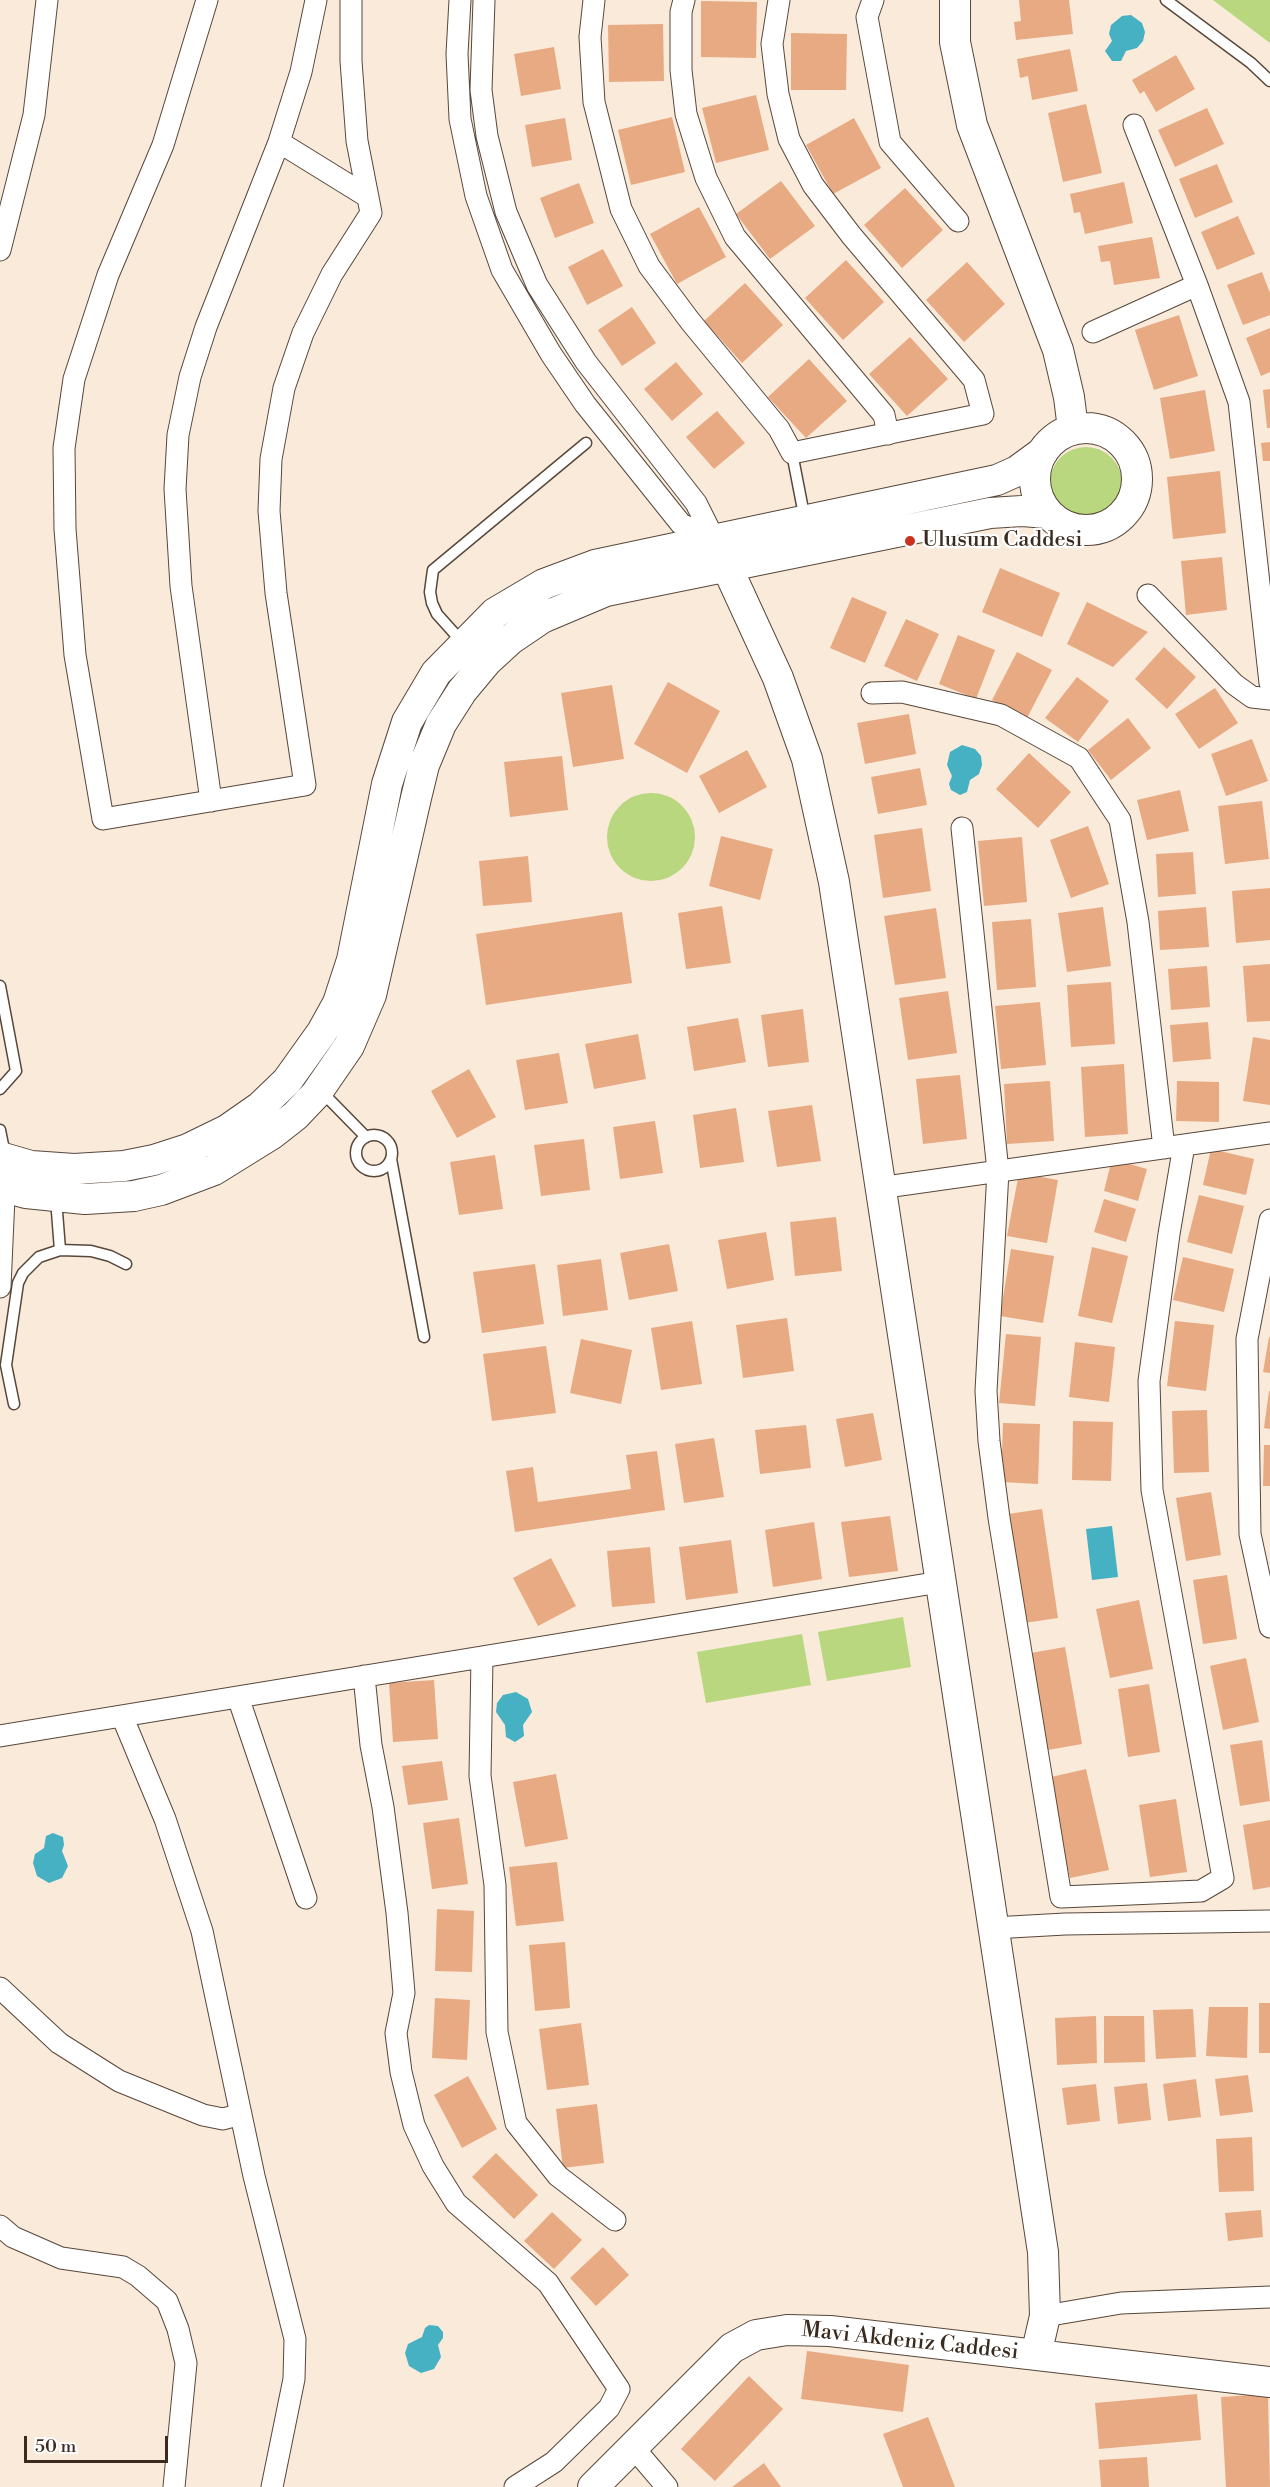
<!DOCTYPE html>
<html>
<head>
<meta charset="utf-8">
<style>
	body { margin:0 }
	#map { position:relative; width:1270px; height:2487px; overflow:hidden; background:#f9eada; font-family:"Libre Bodoni",serif }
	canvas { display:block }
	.scale { position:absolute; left:24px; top:2436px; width:144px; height:27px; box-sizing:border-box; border:3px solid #3b2a1e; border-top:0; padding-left:8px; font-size:18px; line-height:21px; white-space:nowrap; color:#3b2a1e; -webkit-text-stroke:4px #fff; paint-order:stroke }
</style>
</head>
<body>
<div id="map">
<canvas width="1270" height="2487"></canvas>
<div class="scale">50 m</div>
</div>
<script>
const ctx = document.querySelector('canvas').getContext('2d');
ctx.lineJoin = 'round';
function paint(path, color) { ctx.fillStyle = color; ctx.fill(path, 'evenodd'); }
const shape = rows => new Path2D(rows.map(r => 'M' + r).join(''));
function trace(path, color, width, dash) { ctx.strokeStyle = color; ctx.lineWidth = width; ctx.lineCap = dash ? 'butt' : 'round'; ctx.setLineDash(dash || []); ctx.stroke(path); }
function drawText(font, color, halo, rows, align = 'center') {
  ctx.font = font + ' "Libre Bodoni",serif'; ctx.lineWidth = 4.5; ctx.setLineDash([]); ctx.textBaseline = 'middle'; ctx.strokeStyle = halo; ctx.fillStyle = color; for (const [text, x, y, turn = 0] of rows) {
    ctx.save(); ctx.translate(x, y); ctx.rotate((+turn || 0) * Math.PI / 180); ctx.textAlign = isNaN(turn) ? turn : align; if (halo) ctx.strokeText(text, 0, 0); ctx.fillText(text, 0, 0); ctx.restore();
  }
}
paint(shape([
	[1213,0,1270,0,1270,43],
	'1050 483a36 36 0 1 1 72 0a36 36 0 1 1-72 0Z',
	'607 837a44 44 0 1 1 88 0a44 44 0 1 1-88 0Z',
	[903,1617,911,1667,827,1681,818,1632],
	[802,1634,811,1685,706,1703,697,1652]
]), '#b8d77e');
paint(shape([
	[1131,15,1142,23,1145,32,1143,41,1137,48,1126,51,1121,61,1112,61,1105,51,1112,41,1109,34,1111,25,1122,16],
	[962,745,975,749,981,756,982,765,979,774,970,780,967,792,960,795,951,790,949,784,952,776,947,765,950,752],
	[1112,1526,1118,1577,1092,1580,1086,1529],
	[516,1692,528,1699,532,1712,523,1725,524,1736,515,1742,506,1737,505,1725,496,1712,497,1703,503,1695],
	[53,1833,63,1837,64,1845,62,1851,68,1866,62,1878,49,1883,37,1876,33,1863,35,1854,44,1848,46,1836],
	[429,2325,438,2326,443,2332,443,2338,438,2345,441,2357,434,2369,421,2373,409,2366,405,2353,408,2344,422,2337,425,2328]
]), '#45b1c2');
paint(shape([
	[1019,0,1069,0,1073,34,1016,40,1014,22,1021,21],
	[701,1,757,2,756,58,701,57],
	[663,24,664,81,609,82,608,25],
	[791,33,847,34,846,90,791,90],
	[554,47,561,89,521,96,514,54],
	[1070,49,1078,91,1032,100,1028,76,1020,78,1017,59],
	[1176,55,1195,89,1156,112,1144,91,1140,94,1132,80],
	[756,95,769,150,716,163,702,108],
	[1086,104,1102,173,1063,182,1048,113],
	[1207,108,1224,144,1175,167,1158,130],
	[672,117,685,172,631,185,618,130],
	[565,118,572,160,532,167,525,125],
	[854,118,881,168,833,194,806,145],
	[1217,164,1233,202,1195,218,1179,179],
	[781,181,815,226,770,259,736,214],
	[1124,182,1133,223,1085,234,1080,212,1074,213,1070,194],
	[579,183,594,223,555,238,540,198],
	[905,188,943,230,902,268,864,225],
	[699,207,726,257,677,284,650,234],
	[1238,216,1255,254,1217,270,1201,232],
	[1152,237,1160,278,1114,285,1110,261,1101,262,1098,246],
	[603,249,623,286,587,305,568,267],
	[846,260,884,302,843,340,805,298],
	[967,262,1005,304,964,342,926,300],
	[1262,272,1270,293,1270,315,1243,325,1227,285],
	[745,283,783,325,742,363,704,321],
	[632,307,656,343,622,366,598,330],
	[1179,315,1198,376,1154,390,1135,330],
	[1270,328,1270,372,1261,376,1246,338],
	[910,337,948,379,907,416,869,374],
	[809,359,847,401,806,438,768,397],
	[676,362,703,394,672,421,644,389],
	[1270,389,1270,428,1267,428,1263,390],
	[1205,390,1215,451,1170,459,1160,398],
	[717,411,745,443,714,469,686,437],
	[1270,442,1270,461,1263,461,1261,443],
	[1220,471,1226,533,1173,539,1167,477],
	[1222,557,1227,610,1186,615,1181,561],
	[1000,568,1060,593,1042,637,982,612],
	[852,597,887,612,865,663,830,648],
	[1087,602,1148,632,1113,667,1067,644],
	[906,619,939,634,917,681,884,666],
	[958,635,995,650,976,699,939,684],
	[1164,647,1196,677,1167,709,1135,679],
	[1017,652,1052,670,1027,718,992,700],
	[1077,677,1109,701,1078,742,1045,718],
	[668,682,720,711,687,773,634,744],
	[612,685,624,759,573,767,561,693],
	[1215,688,1238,723,1199,749,1175,714],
	[909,714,916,754,865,764,857,723],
	[1128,718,1151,748,1111,780,1088,750],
	[1252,739,1268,781,1226,796,1211,754],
	[747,750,767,787,719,813,699,776],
	[1029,753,1071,792,1038,828,996,789],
	[562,756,568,810,510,817,504,762],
	[920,768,927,805,878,814,871,777],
	[1180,790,1189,831,1147,840,1137,800],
	[1262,801,1269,859,1225,864,1218,806],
	[1088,826,1109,884,1071,898,1050,840],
	[922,828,931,891,883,898,874,835],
	[721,836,773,849,760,900,709,886],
	[1022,837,1027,902,984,906,978,841],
	[1193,852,1196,894,1158,897,1156,854],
	[528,856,532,902,483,906,479,861],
	[1270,888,1270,940,1236,943,1232,891],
	[722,906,731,963,686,969,678,913],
	[1103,907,1111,966,1067,972,1058,913],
	[1206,907,1209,947,1160,950,1158,911],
	[936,908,946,978,895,985,884,916],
	[622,912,632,983,486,1005,476,934],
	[1031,919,1036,987,997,990,992,922],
	[1270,964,1270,1021,1247,1022,1243,966],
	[1207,966,1210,1007,1171,1010,1168,969],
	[1111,982,1115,1044,1071,1047,1067,985],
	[948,991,957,1053,908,1060,899,998],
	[1040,1002,1046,1065,1001,1069,995,1006],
	[803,1009,809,1062,768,1067,761,1015],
	[738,1018,746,1062,694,1071,687,1027],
	[1208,1022,1211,1059,1173,1062,1170,1025],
	[638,1034,646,1079,594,1089,585,1044],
	[1253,1037,1270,1040,1270,1105,1243,1101],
	[559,1053,568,1103,525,1110,516,1060],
	[1124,1064,1128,1134,1085,1137,1081,1067],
	[469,1069,496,1117,457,1138,431,1091],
	[960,1075,967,1139,923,1144,916,1079],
	[1050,1081,1054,1141,1007,1144,1004,1084],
	[1177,1081,1219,1082,1219,1122,1176,1121],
	[812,1105,821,1161,777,1167,768,1111],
	[736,1108,744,1162,700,1168,693,1115],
	[655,1121,663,1173,620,1179,613,1127],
	[584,1139,590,1190,541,1196,534,1145],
	[1211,1149,1254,1159,1246,1195,1203,1185],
	[495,1155,503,1209,459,1215,450,1162],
	[1112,1159,1147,1169,1138,1201,1104,1191],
	[1019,1173,1058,1180,1047,1243,1007,1236],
	[1199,1195,1244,1206,1232,1254,1187,1242],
	[1104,1199,1136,1209,1126,1242,1094,1232],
	[836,1217,842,1271,795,1276,790,1222],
	[766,1232,774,1280,727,1289,718,1240],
	[669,1244,678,1291,629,1300,620,1253],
	[1092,1247,1128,1256,1112,1323,1078,1316],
	[1011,1249,1054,1256,1043,1323,1000,1316],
	[1183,1257,1234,1269,1224,1312,1173,1300],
	[601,1259,608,1310,563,1316,557,1265],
	[535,1264,544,1324,482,1333,473,1272],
	[787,1318,794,1371,743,1378,736,1325],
	[692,1321,702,1384,661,1390,651,1328],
	[1175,1321,1214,1325,1206,1391,1167,1386],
	[1006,1334,1041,1337,1035,1406,999,1403],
	[1269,1337,1270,1337,1270,1373,1263,1372],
	[581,1339,632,1350,621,1404,570,1393],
	[1075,1342,1115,1347,1109,1402,1069,1397],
	[546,1346,556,1413,492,1421,483,1354],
	[1269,1391,1270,1391,1270,1429,1264,1428],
	[1207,1410,1209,1472,1174,1473,1172,1411],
	[873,1413,882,1460,845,1467,836,1419],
	[1073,1421,1113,1422,1111,1481,1072,1480],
	[1003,1423,1040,1424,1038,1484,1001,1482],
	[806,1425,811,1468,760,1474,755,1430],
	[714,1438,724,1497,684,1503,675,1444],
	[1264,1445,1270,1445,1270,1486,1263,1486],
	[657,1451,665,1510,515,1532,506,1471,533,1467,538,1502,631,1489,626,1455],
	[1211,1492,1221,1555,1186,1561,1176,1498],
	[1042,1509,1058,1618,1024,1623,1008,1514],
	[890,1516,898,1571,849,1577,841,1522],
	[814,1522,822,1579,773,1587,765,1530],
	[731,1540,738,1593,686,1600,679,1547],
	[650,1547,655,1603,612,1607,607,1551],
	[551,1558,576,1606,538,1626,513,1578],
	[1227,1575,1237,1639,1203,1644,1193,1580],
	[1139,1600,1153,1669,1110,1678,1096,1609],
	[1065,1647,1082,1744,1048,1750,1031,1653],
	[1246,1658,1259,1722,1223,1730,1210,1666],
	[434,1680,438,1739,393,1742,389,1683],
	[1149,1684,1160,1752,1128,1757,1118,1689],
	[1262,1740,1270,1801,1240,1806,1230,1745],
	[442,1761,448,1800,408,1805,402,1766],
	[1086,1769,1109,1870,1070,1878,1047,1778],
	[556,1774,568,1839,525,1847,513,1782],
	[1176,1799,1187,1872,1150,1877,1139,1805],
	[459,1818,468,1884,432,1889,423,1823],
	[1270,1820,1270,1887,1253,1890,1243,1825],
	[557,1862,564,1921,516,1926,509,1867],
	[437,1909,474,1911,472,1972,435,1971],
	[565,1942,570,2008,535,2011,529,1945],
	[435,1998,470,2000,467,2060,432,2058],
	[1259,2003,1270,2003,1270,2053,1259,2053],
	[1209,2007,1248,2007,1247,2058,1206,2056],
	[1193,2009,1196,2057,1156,2059,1153,2010],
	[1096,2016,1097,2063,1057,2065,1055,2018],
	[1104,2016,1144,2016,1145,2062,1104,2063],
	[581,2023,589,2085,547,2090,539,2029],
	[1248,2075,1253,2112,1220,2116,1215,2079],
	[468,2076,497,2129,462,2148,434,2095],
	[1196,2079,1201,2117,1168,2121,1163,2084],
	[1147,2083,1151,2120,1118,2124,1114,2087],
	[1096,2084,1100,2121,1067,2125,1062,2088],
	[597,2104,604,2163,563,2168,556,2109],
	[1252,2137,1254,2191,1219,2192,1216,2139],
	[496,2153,538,2195,514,2219,472,2177],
	[1261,2210,1263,2237,1228,2241,1225,2213],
	[552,2212,582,2240,554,2269,524,2241],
	[603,2247,629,2275,596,2306,570,2278],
	[807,2351,909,2365,903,2412,801,2399],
	[749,2376,783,2409,715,2481,681,2449],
	[1197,2394,1201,2440,1099,2449,1095,2403],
	[1268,2394,1270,2487,1226,2487,1221,2397],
	[928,2417,955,2487,903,2487,883,2434],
	[1147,2457,1149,2487,1101,2487,1099,2460],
	[764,2463,781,2487,732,2487]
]), '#e8aa83');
const lane = shape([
	[1166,0,1251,63,1270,81],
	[792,453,805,520],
	[463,643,437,614,432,603,430,592,433,570,586,443],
	[0,986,16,1071,0,1089],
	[320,1090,366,1137],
	[0,1130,5,1155],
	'356 1153a18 18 0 1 1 36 0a18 18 0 1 1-36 0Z',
	[391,1159,424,1337],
	[56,1199,60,1250],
	[14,1404,6,1365,18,1283,23,1273,39,1257,60,1250,91,1251,110,1256,126,1264]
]);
const street = shape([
	[207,0,163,145,108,275,74,379,64,448,65,529,75,655,103,819,305,785,276,593,269,511,271,459,284,388,303,333,332,274,371,213,357,141,351,61,351,0],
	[460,0,457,54,460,119,476,196,502,270,551,354,585,404,681,524,714,539],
	[484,0,481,90,487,136,506,212,537,285,586,362,696,503,714,539],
	[594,0,590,37,594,102,621,209,649,266,690,321,779,429,792,453,983,414,974,380,851,235,813,185,789,139,778,94,772,44,779,0],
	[684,0,681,12,681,70,686,114,706,178,735,237,884,415,888,434],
	[873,0,867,17,890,142,958,221],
	[1134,125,1197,285,1239,402,1270,683],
	[279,142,368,197],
	[0,250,34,115,47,0],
	[1093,332,1197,285],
	[1148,595,1234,684,1252,697,1270,699],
	[872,693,902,692,1001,715,1079,758,1120,820,1138,922,1164,1148],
	[211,801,181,586,175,489,178,435,190,377,206,327,279,142,301,72,316,0],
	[962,828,998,1171,986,1391,989,1441,999,1518,1061,1897,1201,1891,1223,1878,1152,1490,1149,1381,1169,1234,1184,1145],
	[879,1188,1270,1133],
	[1270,1220,1247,1339,1250,1534,1270,1627],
	[0,1287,5,1174],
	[482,1657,480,1776,495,1885,497,2032,516,2123,558,2176,615,2220],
	[364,1676,371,1745,383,1807,397,1913,404,1993,396,2033,401,2072,414,2125,433,2166,456,2203,548,2283,619,2389,609,2408,554,2462,515,2487],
	[238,1697,306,1898],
	[122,1716,165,1819,202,1931,254,2176,295,2339,294,2379,272,2487],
	[0,1736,940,1582],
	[993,1928,1065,1924,1270,1921],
	[0,1988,59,2043,119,2081,203,2115,223,2119,241,2114],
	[0,2226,13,2237,61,2258,123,2267,138,2276,167,2301,178,2329,186,2363,174,2487],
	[1045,2316,1121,2303,1270,2297],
	[633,2447,667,2487]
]);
const secondary = shape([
	[955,0,955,42,972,125,1058,350,1069,397,1073,429],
	'1035 479a51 51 0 1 1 102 0a51 51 0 1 1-102 0Z',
	[714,539,778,678,807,759,834,882,1043,2252,1045,2316,1036,2355],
	[0,1157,31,1166,74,1169,124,1166,154,1160,188,1149,227,1130,260,1107,287,1081,322,1032,338,1003,352,960,387,784,407,722,436,673,495,613,544,584,595,565,997,480,1017,471,1043,452],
	[0,1186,26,1193,85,1199,134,1196,161,1190,214,1170,272,1134,295,1116,316,1094,349,1046,371,995,416,798,424,765,441,724,462,691,487,661,511,639,542,618,606,591,645,583,990,513,1022,511,1048,513],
	[593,2487,732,2348,756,2335,787,2330,830,2331,1270,2382]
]);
trace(lane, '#58473a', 13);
trace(street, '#58473a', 23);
trace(secondary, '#58473a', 32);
trace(lane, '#fff', 10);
trace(street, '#fff', 21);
trace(secondary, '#fff', 30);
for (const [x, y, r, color] of [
	[910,541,6,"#c8321e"]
]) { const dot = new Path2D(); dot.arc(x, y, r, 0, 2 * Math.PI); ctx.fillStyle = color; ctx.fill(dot); trace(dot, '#fff', 2); }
drawText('22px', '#3b2a1e', '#fff', [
	["Ulusum Caddesi",922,541]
], 'left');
drawText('22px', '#3b2a1e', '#fff', [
	["Mavi Akdeniz Caddesi",910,2342,6]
]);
</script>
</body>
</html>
